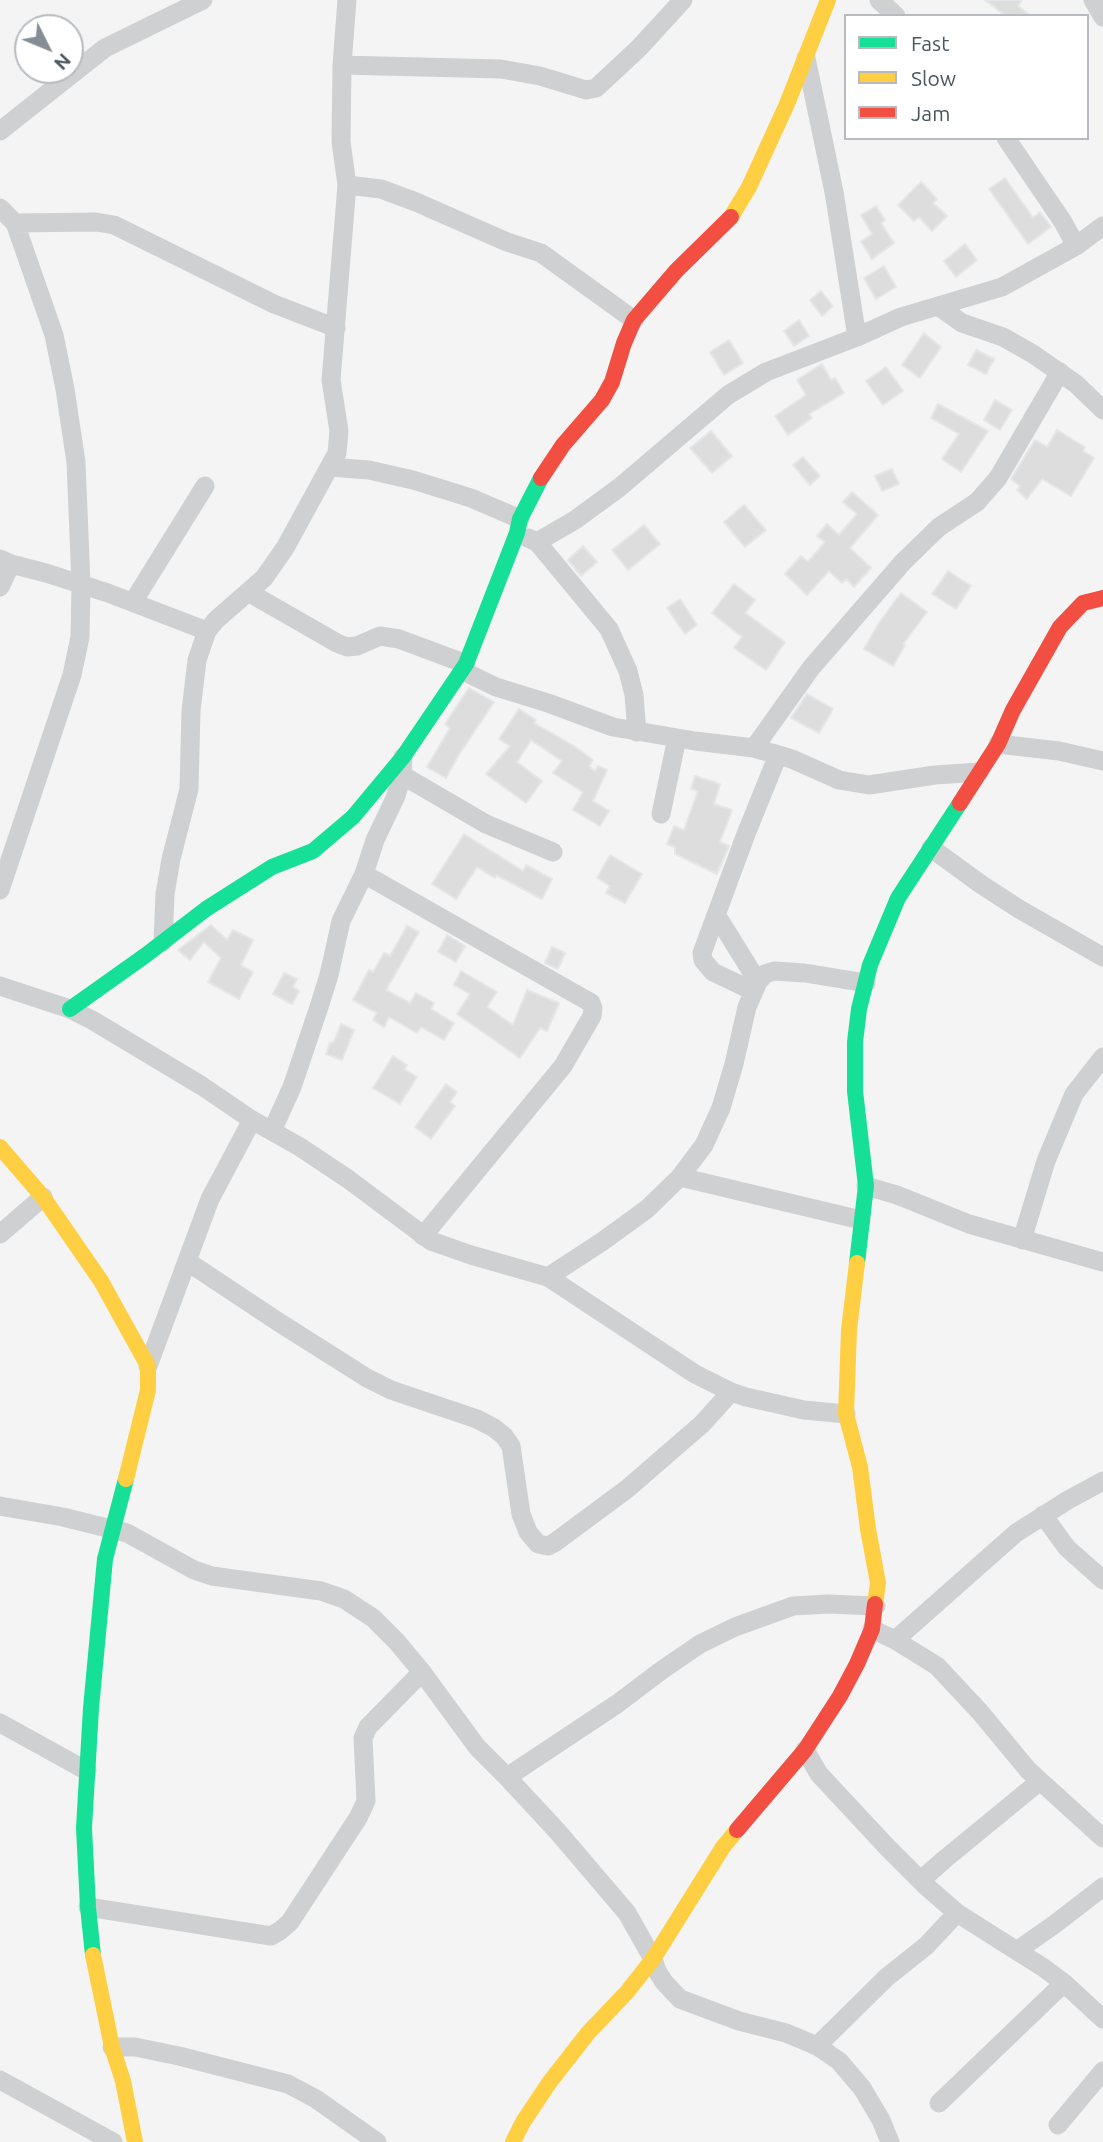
<!DOCTYPE html>
<html>
<head>
<meta charset="utf-8">
<style>
	body { margin:0 }
	#map { position:relative; width:1103px; height:2142px; overflow:hidden; background:#f4f4f4; font-family:Ubuntu,sans-serif }
	canvas { display:block }
	.legend { position:absolute; left:844px; top:14px; width:245px; height:126px; box-sizing:border-box; background:#fff; border:2px solid #b7bbc0; margin:0; padding:9px 12px; list-style:none; font-size:21px; color:#4a5661 }
	.legend li { display:flex; align-items:center; gap:14px; height:35px }
	.legend b { width:35px; border:2px solid #b7bbc0 }
	.north { position:absolute; left:14px; top:14px; width:70px; height:70px; box-sizing:border-box; background:#fff; border:2px solid #b7bbc0; border-radius:50%; rotate:133deg; font-size:19px; font-weight:700; line-height:28px; text-align:center; color:#4a5661 }
	.north::after { content:''; display:block; margin:auto; width:24px; height:32px; background:#868d94; clip-path:polygon(50% 0,100% 100%,50% 72%,0 100%) }
</style>
</head>
<body>
<div id="map">
<canvas width="1103" height="2142"></canvas>
<ul class="legend">
<li><b style="height:9px;background:#16e098"></b>Fast</li>
<li><b style="height:9px;background:#ffcf43"></b>Slow</li>
<li><b style="height:9px;background:#f24e42"></b>Jam</li>
</ul>
<div class="north">N</div>
</div>
<script>
const ctx = document.querySelector('canvas').getContext('2d');
ctx.lineJoin = 'round';
function paint(path, color) { ctx.fillStyle = color; ctx.fill(path, 'evenodd'); }
const shape = rows => new Path2D(rows.map(r => 'M' + r).join(''));
function trace(path, color, width, dash) { ctx.strokeStyle = color; ctx.lineWidth = width; ctx.lineCap = dash ? 'butt' : 'round'; ctx.setLineDash(dash || []); ctx.stroke(path); }
const building = shape([
	[985,0,1022,0,1018,6,1031,16,1006,16,985,0],
	[1005,178,1033,218,1040,212,1051,227,1028,244,989,189,1005,178],
	[921,182,937,199,933,203,947,216,932,231,919,217,914,221,898,205,921,182],
	[876,206,885,220,881,223,894,243,872,259,861,242,872,234,861,215,876,206],
	[965,244,977,260,956,277,944,261,965,244],
	[884,266,896,287,876,299,864,278,884,266],
	[821,291,833,306,822,316,810,300,821,291],
	[799,320,809,336,794,346,784,331,799,320],
	[924,333,941,347,920,378,902,365,924,333],
	[729,340,743,363,724,375,710,352,729,340],
	[976,350,994,359,986,374,968,365,976,350],
	[822,364,831,380,835,378,844,393,809,414,812,418,788,435,775,416,806,395,797,380,822,364],
	[886,367,903,391,883,405,866,381,886,367],
	[995,400,1012,410,1000,430,984,420,995,400],
	[938,404,988,431,961,472,942,459,959,434,931,418,938,404],
	[1057,430,1085,447,1083,451,1094,458,1071,496,1042,479,1027,499,1017,490,1020,486,1011,479,1035,440,1047,447,1057,430],
	[711,431,732,456,712,473,690,448,711,431],
	[803,457,820,476,810,485,793,465,803,457],
	[892,469,899,484,882,491,875,476,892,469],
	[852,492,878,515,850,548,871,568,854,587,846,579,842,583,829,571,807,595,785,574,801,556,808,562,825,542,817,536,827,524,839,535,857,514,843,502,852,492],
	[744,505,766,530,745,547,724,522,744,505],
	[644,525,660,544,628,570,612,550,644,525],
	[583,546,597,562,581,576,568,560,583,546],
	[948,571,971,586,956,609,932,594,948,571],
	[734,584,755,600,745,613,785,642,766,670,734,648,742,637,712,613,734,584],
	[901,593,927,612,903,644,905,645,893,666,864,649,879,623,901,593],
	[680,599,697,625,685,634,667,608,680,599],
	[469,688,494,702,460,753,446,778,427,767,450,728,445,724,469,688],
	[807,694,833,709,819,733,791,718,807,694],
	[519,709,536,720,534,723,574,746,593,760,589,766,595,771,598,766,607,770,593,801,609,811,600,826,573,810,583,792,553,773,562,761,531,740,517,762,542,781,526,803,486,774,510,746,499,739,519,709],
	[695,776,720,784,714,804,732,810,720,842,729,846,717,874,675,854,675,847,667,844,674,826,684,830,698,791,691,789,695,776],
	[464,834,523,871,526,865,552,879,542,899,496,875,495,878,477,867,456,899,432,884,464,834],
	[610,855,642,874,625,903,606,893,610,886,597,878,610,855],
	[211,925,227,940,233,930,253,940,241,965,253,972,239,999,208,982,221,958,204,942,190,960,178,950,211,925],
	[407,926,419,932,386,990,410,1003,416,993,434,1003,431,1009,454,1023,444,1040,421,1027,417,1033,389,1017,384,1027,373,1020,377,1013,353,1000,369,970,373,972,384,953,390,956,407,926],
	[447,935,465,946,456,962,438,952,447,935],
	[552,947,565,953,558,969,545,963,552,947],
	[461,971,497,992,487,1007,513,1025,527,990,559,1003,547,1031,540,1028,520,1058,457,1014,470,994,454,985,461,971],
	[284,973,297,979,293,987,299,991,292,1004,273,994,284,973],
	[341,1024,354,1030,342,1060,326,1054,330,1043,334,1042,341,1024],
	[393,1056,407,1065,404,1069,417,1077,400,1104,373,1088,393,1056],
	[446,1084,457,1092,450,1102,455,1106,431,1139,415,1127,446,1084]
]);
paint(building, '#ddddde');
trace(building, '#e5e6e7', 2);
trace(shape([
	[879,0,896,16],
	[1093,0,1103,17],
	[806,58,834,192,857,337],
	[342,65,501,69,540,76,586,90,596,88,639,48,683,0],
	[0,131,105,48,203,0],
	[1006,138,1063,222,1076,246],
	[347,185,381,189,416,202,507,242,541,253,634,320],
	[0,208,15,223,54,335,65,389,76,462,81,584,80,637,72,675,0,890],
	[15,223,96,222,114,225,274,304,336,328],
	[938,306,962,323,1003,337,1033,354,1076,384,1103,410],
	[330,467,369,470,413,480,471,498,520,519],
	[528,538,537,542,609,629,628,671,634,695,637,732],
	[537,542,575,520,620,487,728,395,766,372,857,337,901,317,1002,287,1076,246,1103,226],
	[0,559,11,564,46,573,108,593,207,631],
	[0,587,11,564],
	[248,592,337,643,347,647,357,646,380,636,399,639,466,664],
	[133,602,205,486],
	[463,671,496,687,548,703,613,727,695,741,754,748,792,759,839,780,869,785,935,775,979,772],
	[998,744,1059,751,1103,761],
	[754,748,811,668,903,562,939,527,977,502,998,478,1060,372],
	[402,775,486,824,553,852],
	[661,814,677,738],
	[931,848,982,885,1019,909,1103,957],
	[364,874,586,1000,591,1003,593,1008,592,1016,563,1066,423,1236],
	[717,916,758,982],
	[163,942,165,894,171,859,189,789,191,711,197,660,207,631,216,620,264,578,285,548,337,453,339,431,331,380,347,185,341,142,342,65,347,0],
	[0,986,70,1009,92,1020,202,1086,252,1120,300,1147,348,1179,431,1241,471,1255,548,1277,695,1374,731,1392,746,1397,804,1410,846,1414],
	[753,991,713,972,703,960,702,953,746,834,778,755],
	[272,1131,292,1087,319,1007,329,975,341,921,364,874,375,840,396,796,402,775,403,757],
	[680,1177,861,1220],
	[866,1186,897,1195,969,1224,1103,1262],
	[0,1234,43,1197],
	[1022,1240,1046,1161,1074,1094,1103,1057],
	[188,1262,280,1323,367,1378,391,1390,477,1419,494,1428,504,1436,511,1446,521,1514,528,1532,538,1544,548,1546,554,1543,627,1489,702,1424,731,1392],
	[548,1277,603,1241,647,1209,680,1177,704,1145,721,1108,734,1064,747,1007,758,982,765,974,774,971,805,973,866,983],
	[148,1366,210,1199,252,1120],
	[0,1506,63,1517,127,1533,194,1570,212,1576,321,1591,344,1599,373,1618,397,1642,422,1672,477,1747,507,1777,558,1832,627,1913,653,1959,657,1971,664,1982,680,1999,739,2021,786,2033,817,2046,839,2061,862,2088,881,2120,890,2142],
	[1043,1515,1067,1548,1103,1580],
	[872,1629,895,1640,937,1666,980,1712,1028,1770,1103,1838],
	[895,1640,1016,1533,1068,1500,1103,1481],
	[0,1723,87,1771],
	[805,1750,819,1774,887,1847,926,1886,957,1913,1044,1968,1064,1983,1103,2019],
	[507,1777,617,1704,662,1670,700,1644,735,1627,793,1606,828,1604,876,1606],
	[921,1880,945,1859,1040,1781],
	[88,1907,271,1936,281,1930,290,1922,358,1818,366,1801,363,1738,368,1727,422,1672],
	[1018,1950,1055,1924,1103,1887],
	[817,2046,887,1977,926,1946,957,1913],
	[112,2047,135,2047,179,2056,288,2084,316,2099,377,2142],
	[0,2080,113,2142],
	[939,2103,1064,1983],
	[1058,2125,1103,2071]
]), '#ced0d2', 19);
trace(shape([
	[70,1009,146,955,206,909,272,867,313,851,353,817,403,757,466,664,517,533,520,519,541,478],
	[857,1263,866,1186,855,1091,855,1042,859,1009,870,965,898,898,960,803],
	[93,1955,88,1907,84,1828,91,1708,105,1559,126,1479]
]), '#16e098', 16);
trace(shape([
	[731,217,749,187,787,104,828,0],
	[0,1147,43,1197,101,1281,148,1366,148,1390,126,1479],
	[857,1263,849,1330,846,1414,860,1467,868,1529,878,1583,875,1604],
	[93,1955,112,2047,123,2081,135,2142],
	[513,2142,523,2122,549,2083,588,2033,627,1992,653,1959,723,1847,737,1830]
]), '#ffcf43', 16);
trace(shape([
	[541,478,563,445,602,400,612,382,624,343,634,320,676,271,731,217],
	[960,803,998,744,1013,710,1060,627,1083,603,1103,598],
	[737,1830,805,1750,840,1696,857,1664,872,1629,875,1604]
]), '#f24e42', 16);
</script>
</body>
</html>
